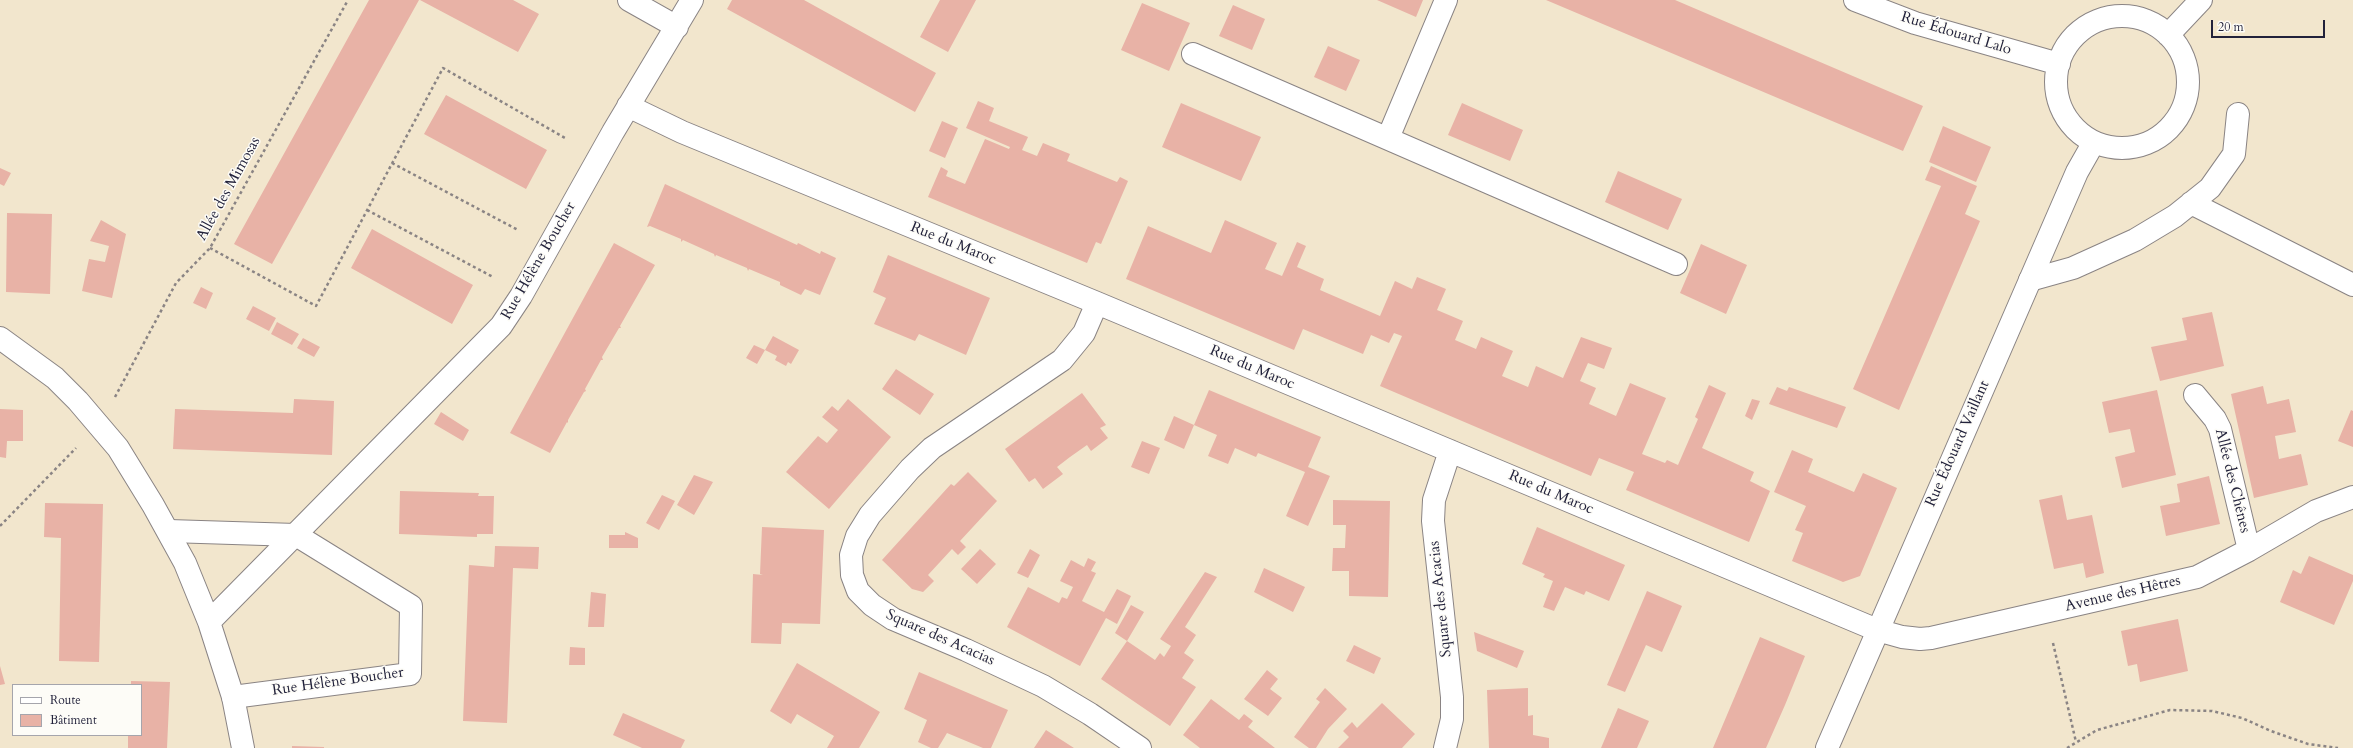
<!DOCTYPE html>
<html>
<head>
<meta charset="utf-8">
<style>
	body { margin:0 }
	#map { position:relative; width:2353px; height:748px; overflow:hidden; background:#f2e6cd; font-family:Cardo,serif }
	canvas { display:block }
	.legend { position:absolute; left:12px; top:684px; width:130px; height:52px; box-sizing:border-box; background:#fdfcf7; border:1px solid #a5a5ac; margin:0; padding:5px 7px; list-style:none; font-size:12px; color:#22223b }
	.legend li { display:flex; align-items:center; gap:8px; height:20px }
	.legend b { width:20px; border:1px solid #a5a5ac }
	.scale { position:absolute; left:2211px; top:20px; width:114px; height:18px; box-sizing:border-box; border:2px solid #22223b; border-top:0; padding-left:5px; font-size:12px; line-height:14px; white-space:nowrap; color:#22223b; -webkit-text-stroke:3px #fdfcf7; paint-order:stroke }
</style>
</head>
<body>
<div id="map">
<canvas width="2353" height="748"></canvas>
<ul class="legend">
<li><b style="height:5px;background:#fff"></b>Route</li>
<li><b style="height:11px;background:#e8b2a6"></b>Bâtiment</li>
</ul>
<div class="scale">20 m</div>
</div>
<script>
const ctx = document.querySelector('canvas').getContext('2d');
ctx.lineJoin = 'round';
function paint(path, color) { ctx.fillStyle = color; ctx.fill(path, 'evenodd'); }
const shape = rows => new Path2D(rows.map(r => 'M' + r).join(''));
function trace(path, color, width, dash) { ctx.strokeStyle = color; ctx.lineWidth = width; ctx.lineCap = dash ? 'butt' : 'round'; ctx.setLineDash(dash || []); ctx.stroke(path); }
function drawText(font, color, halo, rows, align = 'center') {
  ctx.font = font + ' Cardo,serif'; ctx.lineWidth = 3; ctx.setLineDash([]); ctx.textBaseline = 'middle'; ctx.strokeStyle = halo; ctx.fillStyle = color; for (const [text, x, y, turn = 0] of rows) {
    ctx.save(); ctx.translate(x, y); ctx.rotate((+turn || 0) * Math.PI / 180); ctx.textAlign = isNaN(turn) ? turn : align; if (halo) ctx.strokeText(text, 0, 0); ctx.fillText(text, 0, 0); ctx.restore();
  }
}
paint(shape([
	[369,0,419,0,272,264,234,244],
	[420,0,513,0,539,14,518,52],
	[732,0,804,0,936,73,915,112,727,9],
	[940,0,976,0,948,52,920,37],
	[1377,0,1423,0,1416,17],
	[1546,0,1675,0,1923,106,1903,151],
	[1142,3,1190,23,1169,71,1121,50],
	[1233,5,1265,19,1252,50,1219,36],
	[1328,46,1360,60,1346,91,1314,77],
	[446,95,547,150,526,189,424,134],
	[978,101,994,108,989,121,1028,137,1022,150,1037,156,1043,143,1070,154,1067,161,1117,182,1120,177,1128,181,1101,244,1096,242,1087,263,928,197,941,167,948,171,946,176,965,184,985,139,1009,149,1010,147,966,128],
	[1181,103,1261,137,1241,181,1162,147],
	[1462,103,1523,130,1510,161,1448,135],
	[942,121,958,128,945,158,929,151],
	[1943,126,1991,147,1976,182,1929,162],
	[1931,166,1977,186,1965,214,1980,221,1899,410,1853,389,1941,186,1925,180],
	[0,168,11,173,4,186,0,184],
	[1618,171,1682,199,1668,230,1605,202],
	[665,184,797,245,798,243,820,254,821,251,836,258,820,295,805,289,801,295,780,285,780,282,749,269,748,271,747,268,716,255,715,257,714,254,683,240,681,242,681,239,650,226,647,227],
	[7,213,52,214,50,294,6,292],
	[101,220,126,234,112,298,82,291,89,259,105,262,109,246,90,241],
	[1225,220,1277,243,1265,269,1282,276,1297,242,1306,246,1297,267,1324,279,1320,290,1380,316,1395,281,1412,289,1417,277,1446,289,1437,310,1463,321,1455,340,1476,349,1481,337,1513,351,1502,376,1528,387,1536,366,1563,378,1581,337,1612,348,1604,369,1588,363,1580,381,1596,388,1589,404,1616,416,1630,383,1666,398,1642,454,1665,463,1667,460,1678,465,1698,419,1695,417,1709,385,1726,393,1702,448,1754,472,1750,481,1770,491,1749,542,1626,490,1634,472,1599,458,1591,476,1380,386,1402,336,1394,333,1389,343,1371,335,1363,354,1303,329,1294,350,1126,279,1148,226,1211,253],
	[372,229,473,285,452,324,351,268],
	[614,243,655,265,620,326,621,328,619,328,602,357,603,360,601,360,585,389,586,391,584,392,568,420,568,423,567,422,550,453,510,433],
	[1701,244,1747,265,1726,314,1680,293],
	[888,255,990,298,966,355,919,334,915,341,874,324,886,298,873,292],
	[201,287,213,293,206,309,193,303],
	[253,306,276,318,269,331,246,319],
	[2212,312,2224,366,2160,381,2151,347,2187,340,2182,318],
	[277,322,299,334,292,345,271,334],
	[773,336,799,350,791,364,788,362,786,366,775,360,777,356,765,350,757,364,746,358,754,345,765,350],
	[303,338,320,347,314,357,297,348],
	[896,369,934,394,920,415,882,389],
	[2263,386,2267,404,2289,399,2296,432,2275,436,2279,459,2301,454,2308,485,2254,498,2231,394],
	[1777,387,1787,391,1789,387,1846,407,1837,428,1769,404],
	[1209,390,1321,437,1308,467,1330,476,1308,526,1286,516,1305,472,1258,453,1256,457,1235,448,1228,464,1208,456,1217,435,1194,425],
	[2157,390,2176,475,2122,488,2115,457,2135,452,2130,429,2109,433,2102,402],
	[1082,393,1106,425,1100,428,1108,438,1091,451,1087,445,1070,457,1057,467,1063,474,1043,489,1035,478,1029,482,1005,449],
	[294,399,334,401,332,455,173,449,175,409,293,413],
	[848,399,891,437,829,509,786,472,818,436,827,443,838,430,822,417,832,406,838,411],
	[1752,399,1760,401,1752,420,1745,416],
	[0,409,23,410,23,441,7,441,6,458,0,457],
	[2351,410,2353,411,2353,447,2338,441],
	[441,412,469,430,463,441,434,424],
	[1174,416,1194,425,1184,449,1164,440],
	[1142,441,1160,448,1149,474,1131,467],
	[1792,450,1813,459,1808,472,1854,492,1863,473,1897,488,1860,576,1843,582,1792,561,1803,533,1795,530,1806,506,1774,492],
	[968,472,997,501,960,541,966,547,958,555,952,549,928,575,934,581,923,592,912,589,882,560,951,484,954,486],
	[694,475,713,482,694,515,677,505],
	[2209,476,2220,524,2166,536,2160,506,2180,502,2177,484],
	[400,491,479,493,478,496,494,496,493,534,477,534,477,537,399,534],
	[662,495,675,501,659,530,646,523],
	[2062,495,2067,520,2092,515,2104,573,2086,578,2083,563,2054,569,2039,500],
	[1333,500,1390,501,1388,597,1349,596,1349,571,1332,571,1333,548,1345,548,1346,525,1333,525],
	[45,503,103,504,99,662,59,661,61,538,44,537],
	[762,527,824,530,820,624,782,623,781,644,751,643,753,574,763,575,760,574],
	[1537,527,1625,565,1609,601,1586,591,1584,595,1565,587,1554,611,1543,607,1553,581,1543,577,1545,574,1522,564],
	[625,532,638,538,638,548,609,548,609,535,625,535],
	[495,546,539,547,538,569,513,568,507,723,463,721,469,565,494,567],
	[980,549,996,564,977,584,961,569],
	[1030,549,1040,555,1028,578,1017,573],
	[2309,556,2353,575,2353,581,2334,625,2280,602,2293,570,2301,574],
	[1088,558,1096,562,1091,571,1096,573,1082,601,1104,612,1117,589,1131,596,1117,624,1106,618,1080,666,1007,627,1028,587,1059,603,1062,597,1067,599,1073,587,1060,581,1071,560,1084,567],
	[1264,568,1305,587,1293,612,1254,592],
	[1205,572,1217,577,1185,627,1196,635,1184,653,1194,660,1182,678,1196,687,1170,726,1101,679,1127,641,1115,633,1131,605,1144,612,1127,641,1155,660,1160,653,1164,657,1171,646,1160,639],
	[1647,591,1682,606,1662,652,1646,645,1625,692,1607,685],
	[591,592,606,594,604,627,588,627],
	[2178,619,2188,671,2140,682,2137,664,2128,666,2121,631],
	[1474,632,1524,651,1517,668,1477,651],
	[1760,637,1805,656,1785,705,1766,748,1713,748],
	[1354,645,1381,658,1374,674,1346,661],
	[570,647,585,648,585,665,569,665],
	[797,663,880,712,859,748,827,748,834,736,797,714,791,724,770,711],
	[0,666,5,684,0,685],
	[1267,670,1278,679,1270,689,1282,698,1268,716,1244,699],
	[919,672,1008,710,991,748,983,748,947,733,938,748,931,748,918,742,927,720,904,709],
	[131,681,170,682,167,748,128,748,128,735,141,735,141,685,131,685],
	[1325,688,1347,709,1328,729,1316,748,1309,748,1294,737,1320,702,1316,699],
	[1528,688,1528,716,1533,715,1533,735,1549,738,1549,748,1489,748,1487,690],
	[1211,699,1239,720,1244,714,1253,721,1248,727,1275,748,1200,748,1183,735],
	[1382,703,1415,734,1402,748,1338,748,1349,737,1343,731,1352,722,1357,728],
	[1618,708,1649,721,1637,748,1601,748],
	[623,713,685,740,681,748,642,748,613,735],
	[1046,730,1074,748,1034,748],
	[292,746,324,747,324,748,292,748]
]), '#e8b2a6');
const lane = shape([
	[1193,54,1676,264],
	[1388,138,1446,0],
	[2191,203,2353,285],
	[2030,280,2073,268,2135,240,2175,216,2210,188,2234,154,2238,114],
	[169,531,296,535,411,606,410,674,233,697]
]);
const street = shape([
	[629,0,677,27],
	[1855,0,1915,23,2059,64],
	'2056 82a66 66 0 1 1 132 0a66 66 0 1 1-132 0Z',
	[2168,35,2201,0],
	[628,106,682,132,1097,303,1877,630,1902,637,1920,639,1931,638,2197,577,2249,550,2316,511,2353,497],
	[1097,303,1084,333,1062,360,932,448,910,469,870,515,857,536,851,555,852,575,858,591,872,605,893,619,966,650,1043,686,1090,714,1140,748],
	[0,338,55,378,78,401,118,448,153,505,185,563,209,622,233,697,243,748],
	[2195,395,2215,419,2220,429,2249,550],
	[209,622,501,326,521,296,613,132,692,0],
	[1445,748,1452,719,1452,697,1433,521,1434,500,1450,451],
	[1827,748,2077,172,2094,142]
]);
trace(lane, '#8a8484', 24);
trace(street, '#8a8484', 24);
trace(shape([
	[392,163,518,230],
	[367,210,493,277],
	[210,248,316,306,443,68,565,138],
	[115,397,176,283,210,248,348,0],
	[0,526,76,448],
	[2053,643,2076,742],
	[2067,748,2097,730,2170,710,2212,711,2242,718,2271,731,2308,744,2338,748]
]), '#8a8484', 2.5, [3, 3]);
trace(lane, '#fff', 22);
trace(street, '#fff', 22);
drawText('15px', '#22223b', '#fdfcf7', [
	["Rue Édouard Lalo",1956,34,17],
	["Allée des Mimosas",229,189,-61],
	["Rue du Maroc",953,244,22],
	["Rue Hélène Boucher",539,261,-60],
	["Rue du Maroc",1252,368,23],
	["Rue Édouard Vaillant",1958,444,-66],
	["Allée des Chênes",2232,481,76],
	["Rue du Maroc",1551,493,23],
	["Avenue des Hêtres",2123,594,-13],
	["Square des Acacias",1441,599,-96],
	["Square des Acacias",940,638,24],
	["Rue Hélène Boucher",338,682,-8]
]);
</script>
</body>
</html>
